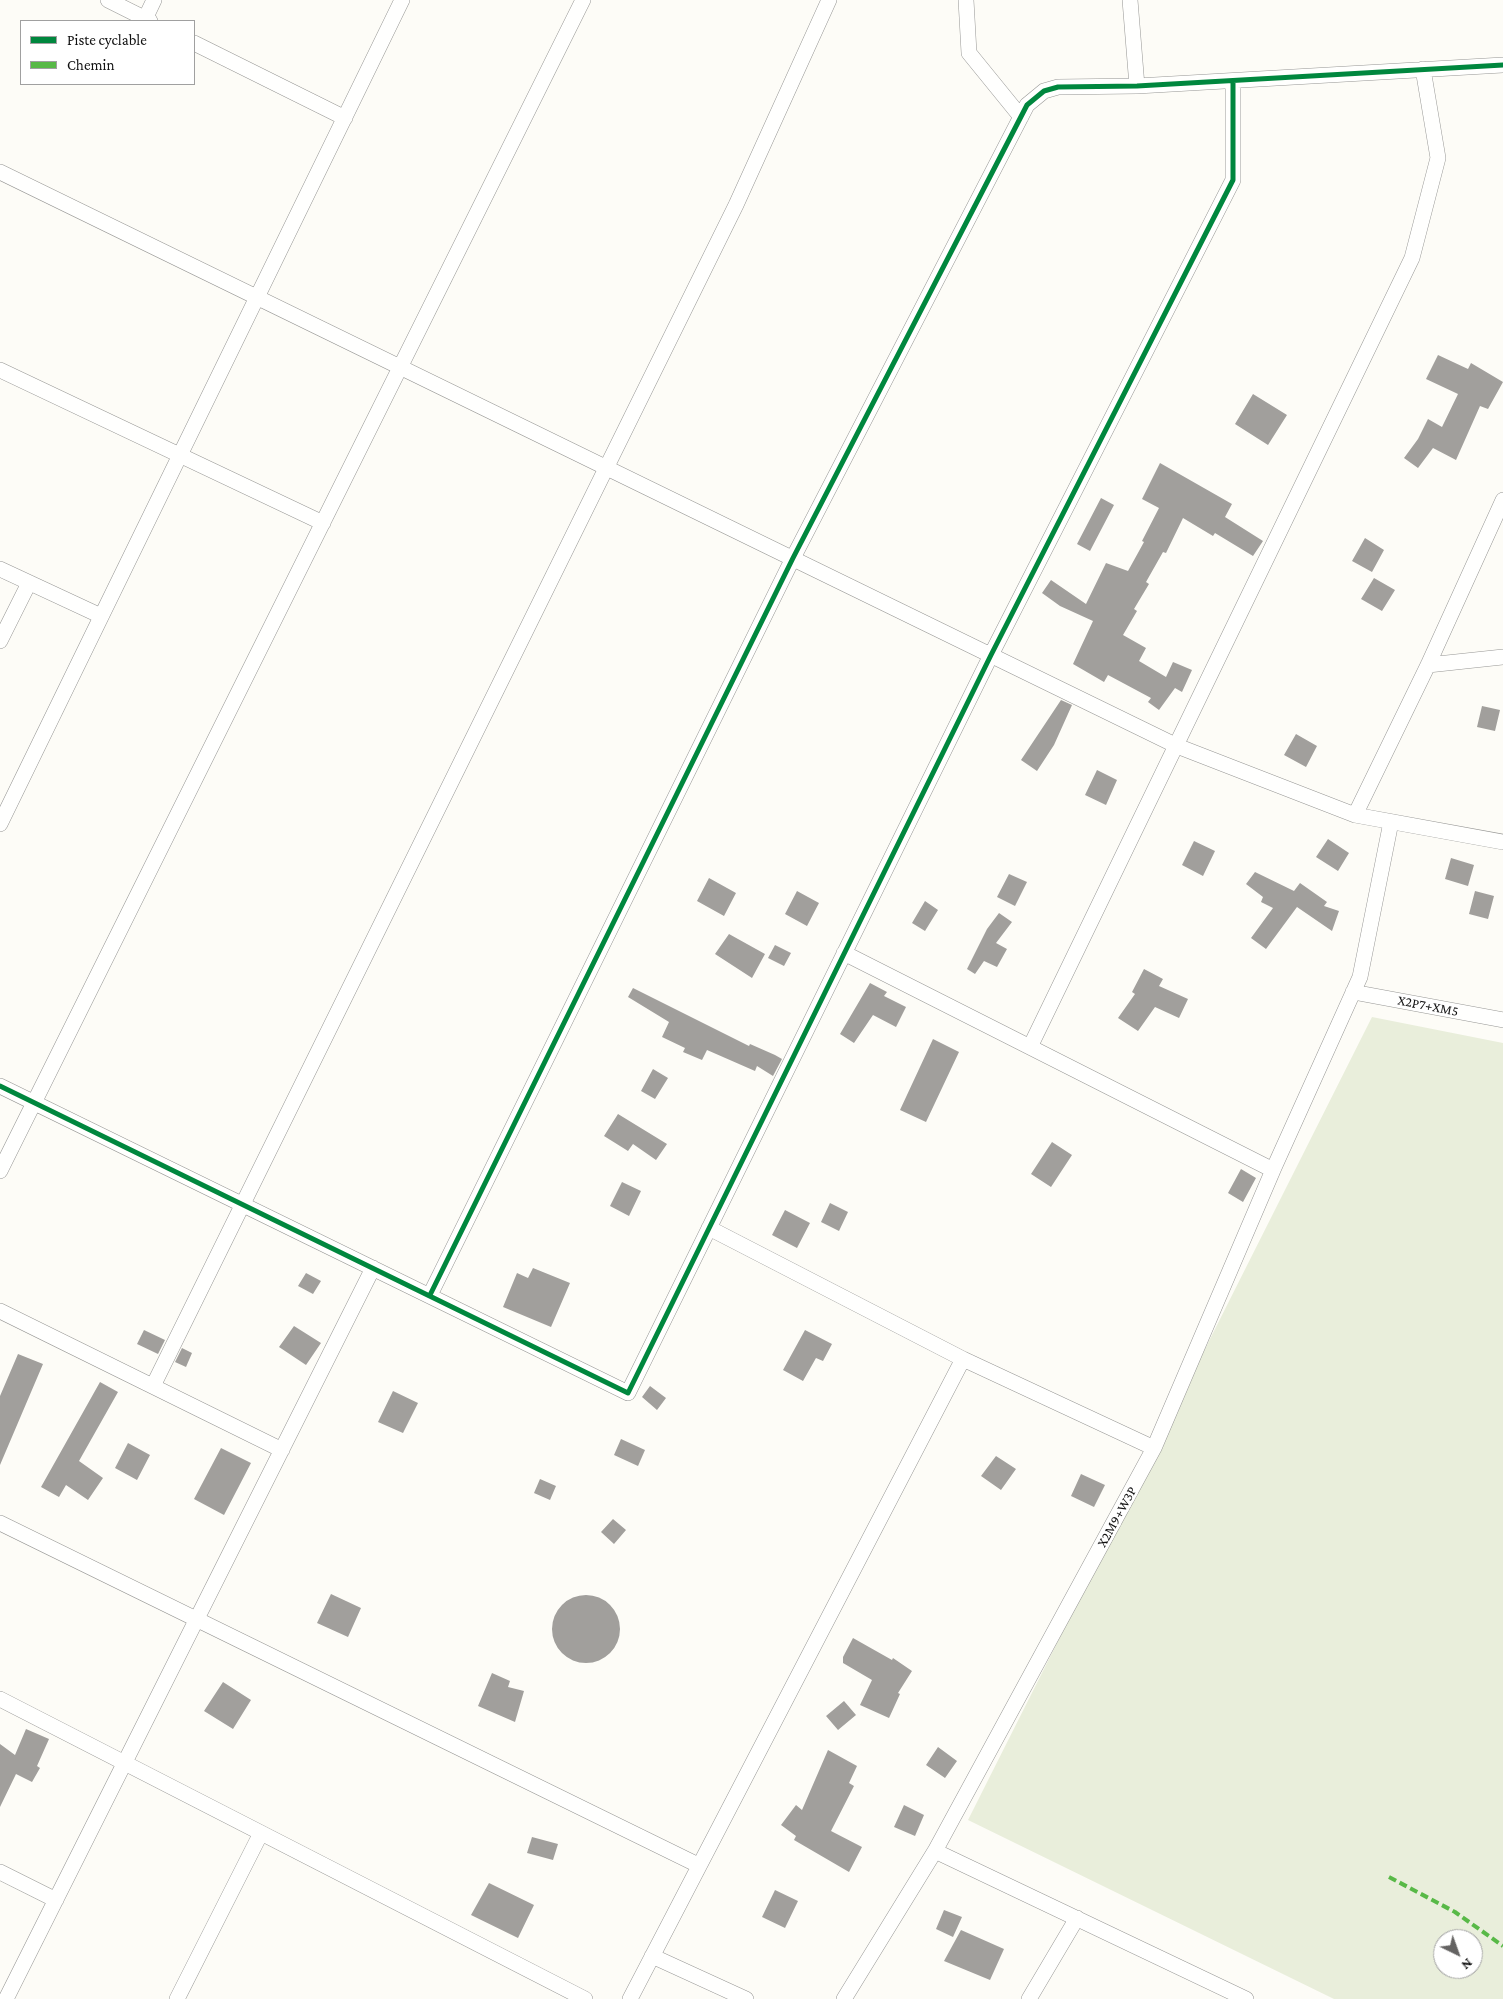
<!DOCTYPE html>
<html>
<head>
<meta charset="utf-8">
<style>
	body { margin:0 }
	#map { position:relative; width:1503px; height:1999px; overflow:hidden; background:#fdfcf7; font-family:"Crimson Pro",serif }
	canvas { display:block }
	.legend { position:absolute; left:20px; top:20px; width:175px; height:65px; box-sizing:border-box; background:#fff; border:1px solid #a0a0a0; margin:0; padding:6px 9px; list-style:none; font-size:15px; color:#111 }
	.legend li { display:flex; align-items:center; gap:10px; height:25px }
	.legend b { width:25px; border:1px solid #a0a0a0 }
	.north { position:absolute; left:1433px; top:1929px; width:50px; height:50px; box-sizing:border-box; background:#fff; border:1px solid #a0a0a0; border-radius:50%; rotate:138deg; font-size:14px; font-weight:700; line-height:20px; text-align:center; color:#111 }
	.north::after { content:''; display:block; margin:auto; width:18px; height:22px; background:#646362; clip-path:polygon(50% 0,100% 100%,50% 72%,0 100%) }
</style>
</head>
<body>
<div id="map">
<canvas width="1503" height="1999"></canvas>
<ul class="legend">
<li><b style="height:6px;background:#00873e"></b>Piste cyclable</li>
<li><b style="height:6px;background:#58b947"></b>Chemin</li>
</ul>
<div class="north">N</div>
</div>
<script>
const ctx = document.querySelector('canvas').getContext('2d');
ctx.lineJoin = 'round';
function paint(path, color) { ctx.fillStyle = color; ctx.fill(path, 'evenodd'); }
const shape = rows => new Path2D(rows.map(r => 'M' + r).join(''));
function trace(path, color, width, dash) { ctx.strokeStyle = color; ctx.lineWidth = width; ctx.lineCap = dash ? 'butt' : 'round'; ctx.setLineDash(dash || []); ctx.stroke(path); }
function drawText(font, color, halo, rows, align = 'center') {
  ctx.font = font + ' "Crimson Pro",serif'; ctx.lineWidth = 5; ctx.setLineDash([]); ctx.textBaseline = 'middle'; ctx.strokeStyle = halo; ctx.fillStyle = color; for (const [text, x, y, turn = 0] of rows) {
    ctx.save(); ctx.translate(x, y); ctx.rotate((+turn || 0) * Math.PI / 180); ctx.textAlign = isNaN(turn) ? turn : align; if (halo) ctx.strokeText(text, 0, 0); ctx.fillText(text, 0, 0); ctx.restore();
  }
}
paint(shape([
	[1372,1017,1503,1043,1503,1999,1334,1999,968,1820],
	[1443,1939,1473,1939,1473,1969,1443,1969]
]), '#e9eedb');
paint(shape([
	[1438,355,1468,369,1471,363,1503,382,1488,409,1480,406,1456,460,1433,448,1418,468,1404,458,1418,439,1428,419,1442,427,1458,394,1426,379],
	[1253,394,1287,415,1268,445,1235,424],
	[1160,463,1232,504,1225,517,1263,541,1253,556,1215,533,1213,536,1183,518,1166,553,1163,552,1146,582,1149,584,1134,609,1137,611,1123,635,1146,648,1139,661,1166,677,1173,662,1192,670,1182,692,1175,688,1159,710,1148,702,1151,698,1108,675,1104,682,1073,664,1093,621,1060,606,1042,593,1051,580,1086,604,1106,563,1128,571,1144,542,1142,541,1159,508,1142,499],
	[1101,498,1114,505,1090,551,1077,544],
	[1365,538,1384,550,1372,572,1352,561],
	[1374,578,1395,590,1382,611,1361,599],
	[1061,700,1072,705,1054,745,1037,771,1021,760],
	[1482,706,1500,710,1495,731,1477,727],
	[1296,734,1317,746,1306,767,1284,755],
	[1097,770,1117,780,1106,805,1085,795],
	[1328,839,1349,853,1338,871,1316,857],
	[1194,841,1215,851,1203,876,1182,865],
	[1451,858,1474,865,1468,886,1445,879],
	[1255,872,1294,891,1300,883,1327,902,1324,906,1339,911,1332,931,1297,907,1266,949,1251,938,1273,908,1261,902,1263,897,1246,884],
	[1009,874,1027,882,1015,906,997,897],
	[709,878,736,893,724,916,697,901],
	[797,891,819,903,807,926,785,914],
	[1475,891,1494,896,1488,919,1469,914],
	[925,901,938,910,925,931,912,923],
	[999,913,1012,922,996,943,1007,949,997,967,984,961,975,974,967,969,987,929],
	[729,934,765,954,752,978,715,954],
	[775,945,791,953,784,966,768,958],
	[1144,969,1163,979,1159,986,1188,999,1179,1018,1155,1007,1138,1031,1118,1018,1135,994,1132,992],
	[870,983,887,992,884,996,906,1007,896,1027,873,1015,854,1043,840,1034],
	[633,988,749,1046,750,1044,775,1055,782,1059,773,1076,757,1066,755,1071,707,1050,702,1060,683,1052,685,1048,662,1037,669,1022,628,997],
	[933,1039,959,1052,926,1122,900,1110],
	[653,1069,668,1078,655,1099,641,1091],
	[618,1114,667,1144,656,1160,633,1144,628,1151,604,1136],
	[1052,1142,1072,1155,1051,1187,1031,1174],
	[1241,1169,1256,1178,1243,1202,1228,1193],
	[622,1182,641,1191,629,1216,610,1206],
	[830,1203,848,1212,839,1231,821,1222],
	[785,1210,810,1223,797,1248,772,1235],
	[533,1268,570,1283,551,1327,503,1307,517,1273,528,1278],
	[306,1273,321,1281,313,1294,298,1286],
	[294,1326,321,1343,306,1365,279,1347],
	[144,1330,165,1340,158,1354,137,1344],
	[805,1330,832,1344,823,1361,816,1358,803,1381,783,1370],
	[182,1348,192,1353,186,1367,175,1362],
	[18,1354,43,1364,0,1465,0,1396],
	[100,1382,118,1392,79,1461,103,1478,88,1500,66,1485,59,1497,41,1487],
	[650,1386,666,1398,657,1410,642,1397],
	[393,1391,418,1403,403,1433,378,1422],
	[621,1439,645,1450,638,1466,614,1455],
	[128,1443,150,1455,137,1480,115,1468],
	[221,1448,251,1463,224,1515,194,1499],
	[996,1456,1016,1469,1001,1490,981,1476],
	[1081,1474,1105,1485,1094,1507,1071,1496],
	[540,1479,556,1486,550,1500,534,1493],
	[613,1519,626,1530,614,1544,601,1532],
	[331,1594,361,1608,348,1637,317,1623],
	'552 1629a34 34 0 1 1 68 0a34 34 0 1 1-68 0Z',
	[853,1638,892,1660,893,1658,912,1671,898,1693,900,1694,889,1718,860,1705,872,1680,843,1663,843,1657],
	[492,1673,510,1681,508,1687,524,1691,515,1722,478,1706],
	[223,1682,251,1700,233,1729,204,1711],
	[844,1701,856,1715,838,1730,826,1716],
	[26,1729,49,1739,37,1766,40,1768,32,1782,16,1774,0,1807,0,1744,15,1755],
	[938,1747,957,1761,945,1778,926,1765],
	[828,1750,857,1766,849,1783,854,1786,831,1831,862,1847,849,1872,794,1840,796,1836,781,1825,796,1805,802,1810],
	[904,1805,924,1815,915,1836,894,1827],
	[532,1837,558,1844,553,1860,527,1853],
	[489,1883,534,1905,518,1938,471,1915],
	[775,1890,798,1901,785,1928,762,1917],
	[944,1910,962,1917,953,1937,936,1929],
	[961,1930,1004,1949,990,1980,944,1961]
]), '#a19f9c');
const street = shape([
	[108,0,150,21],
	[966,0,969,53,1021,117],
	[1130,0,1137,86],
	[145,19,154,0],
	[194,43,345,118],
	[0,172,1177,746,1355,815,1503,842],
	[0,370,323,523],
	[0,569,101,616],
	[0,641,29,583],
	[1428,665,1503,657],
	[1355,815,1428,665,1503,500],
	[0,824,402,0],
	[844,953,1273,1170,1360,977,1391,822],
	[1353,992,1503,1020],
	[1030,1047,1412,258,1438,158,1423,69],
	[0,1086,628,1393,991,655,1233,180,1233,81],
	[0,1171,583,0],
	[709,1228,963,1359,1154,1448],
	[430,1295,793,558,1027,105,1044,91,1058,87,1137,86,1503,65],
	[0,1311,282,1450],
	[153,1386,736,205,829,0],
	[0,1523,698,1865],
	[0,1699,585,1999],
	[935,1851,1154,1448,1273,1170],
	[0,1872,56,1900],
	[652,1956,746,1999],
	[6,1999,373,1268],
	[177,1999,261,1833],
	[630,1999,963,1359],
	[844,1999,935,1851,1246,1999],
	[1029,1999,1077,1918]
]);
trace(street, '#979795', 16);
trace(street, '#fffffe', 15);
trace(shape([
	[1389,1877,1455,1912,1503,1946]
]), '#58b947', 4, [8, 4]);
trace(shape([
	[0,1086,628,1393,991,655,1233,180,1233,81],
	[430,1295,793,558,1027,105,1044,91,1058,87,1137,86,1503,65]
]), '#00873e', 5);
drawText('14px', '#111', '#fff', [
	["X2P7+XM5",1428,1006,11],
	["X2M9+W3P",1117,1517,-61]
]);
</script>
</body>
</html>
